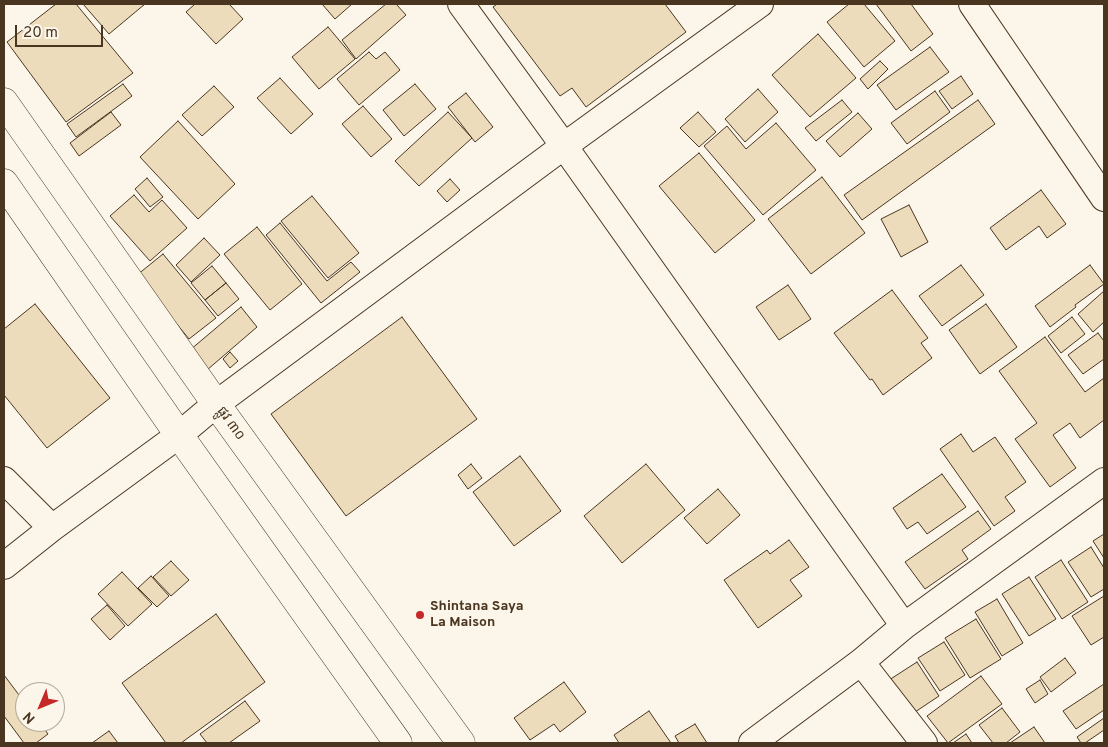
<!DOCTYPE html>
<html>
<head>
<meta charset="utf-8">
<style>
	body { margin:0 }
	#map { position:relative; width:1108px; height:747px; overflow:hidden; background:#fbf6e9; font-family:Overpass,sans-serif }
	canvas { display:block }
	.frame { position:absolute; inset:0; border:5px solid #4a3520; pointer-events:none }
	.north { position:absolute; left:15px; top:682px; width:50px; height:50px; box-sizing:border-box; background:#fbf6e9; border:1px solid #b4a999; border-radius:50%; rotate:225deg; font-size:14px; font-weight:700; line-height:20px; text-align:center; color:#4a3520 }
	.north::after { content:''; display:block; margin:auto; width:18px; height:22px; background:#c62828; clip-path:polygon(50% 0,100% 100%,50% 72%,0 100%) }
	.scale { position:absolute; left:15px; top:25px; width:88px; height:22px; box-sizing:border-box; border:2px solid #4a3520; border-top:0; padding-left:6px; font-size:15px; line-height:18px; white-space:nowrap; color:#4a3520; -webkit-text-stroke:4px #fbf6e9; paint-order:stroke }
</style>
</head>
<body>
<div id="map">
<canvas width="1108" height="747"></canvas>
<div class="frame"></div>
<div class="north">N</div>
<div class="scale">20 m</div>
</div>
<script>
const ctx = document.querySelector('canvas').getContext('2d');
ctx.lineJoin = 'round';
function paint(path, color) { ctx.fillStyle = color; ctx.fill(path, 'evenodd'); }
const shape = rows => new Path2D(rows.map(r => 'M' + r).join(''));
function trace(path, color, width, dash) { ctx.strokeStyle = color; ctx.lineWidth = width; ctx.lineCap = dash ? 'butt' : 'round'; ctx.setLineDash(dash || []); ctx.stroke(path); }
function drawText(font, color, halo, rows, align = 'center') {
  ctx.font = font + ' Overpass,"Noto Sans Khmer",sans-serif'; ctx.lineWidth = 4; ctx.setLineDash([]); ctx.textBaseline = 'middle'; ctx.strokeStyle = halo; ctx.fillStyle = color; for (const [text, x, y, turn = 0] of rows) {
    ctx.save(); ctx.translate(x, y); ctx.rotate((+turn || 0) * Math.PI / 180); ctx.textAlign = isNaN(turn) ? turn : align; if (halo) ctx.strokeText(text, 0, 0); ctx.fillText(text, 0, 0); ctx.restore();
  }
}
const building = shape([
	[56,4,76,4,133,73,66,122,7,42,56,4],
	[83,4,145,4,109,34,83,4],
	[195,4,229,4,243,19,216,44,186,12,195,4],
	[322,4,352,4,335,19,322,4],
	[386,4,396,4,406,15,356,59,342,40,386,4],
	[497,4,665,4,686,32,586,107,572,88,560,96,493,7,497,4],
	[849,4,864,4,895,41,864,67,827,22,849,4],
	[876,4,911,4,933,34,911,51,876,4],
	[328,27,355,59,319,89,292,57,328,27],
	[818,34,856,78,810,117,772,75,818,34],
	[930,47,949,72,896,110,877,85,930,47],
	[369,52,376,59,385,52,400,70,359,105,337,79,369,52],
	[880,61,888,69,868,89,860,79,880,61],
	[961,76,973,94,952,109,939,91,961,76],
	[280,78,313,114,291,134,257,98,280,78],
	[123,84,132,96,76,137,67,124,123,84],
	[415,84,436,109,404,136,383,110,415,84],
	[214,86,234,107,202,136,182,115,214,86],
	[758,89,778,112,745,142,725,119,758,89],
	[935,91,950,112,907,144,891,123,935,91],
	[466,93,493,127,475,142,448,107,466,93],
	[842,100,852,112,816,141,805,128,842,100],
	[978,100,995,124,862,220,844,195,978,100],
	[363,106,392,139,371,157,342,124,363,106],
	[111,112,121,125,79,156,70,143,111,112],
	[448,112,472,138,419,186,395,161,448,112],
	[698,112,716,132,699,147,680,128,698,112],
	[858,113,872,129,840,157,826,141,858,113],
	[178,121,235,184,198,219,140,157,178,121],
	[776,123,816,170,763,215,704,146,727,126,746,149,776,123],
	[699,153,755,220,715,253,659,186,699,153],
	[822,177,865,233,811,274,768,219,822,177],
	[147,178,163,197,150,207,135,189,147,178],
	[450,179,460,190,447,202,437,191,450,179],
	[1041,190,1066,224,1047,238,1039,226,1006,250,990,228,1041,190],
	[134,195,149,212,162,200,187,228,150,261,110,216,134,195],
	[312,196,359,253,328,278,281,221,312,196],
	[909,205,928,242,901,257,881,219,909,205],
	[280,223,327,281,351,262,360,272,321,303,266,235,280,223],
	[257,227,302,284,270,310,224,254,257,227],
	[204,238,220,255,191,282,176,265,204,238],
	[163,254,216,318,189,339,137,275,163,254],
	[961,265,984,295,942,326,919,296,961,265],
	[1090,265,1104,284,1075,305,1076,307,1050,327,1035,306,1090,265],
	[212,266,226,283,205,300,191,283,212,266],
	[226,283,239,299,218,316,205,300,226,283],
	[788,285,811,319,779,340,756,307,788,285],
	[892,290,928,338,921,343,932,358,883,395,872,379,870,380,834,333,892,290],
	[1104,291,1104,322,1093,332,1078,314,1104,291],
	[35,304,110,398,47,448,4,395,4,329,35,304],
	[986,304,1017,347,980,374,949,330,986,304],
	[241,307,257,327,207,370,190,350,241,307],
	[402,317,477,419,346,516,271,414,402,317],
	[1072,317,1085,334,1061,353,1048,336,1072,317],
	[1098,333,1104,341,1104,359,1083,374,1068,355,1098,333],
	[1045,337,1085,392,1104,378,1104,420,1080,438,1070,423,1053,435,1076,468,1050,487,1015,439,1037,423,999,371,1045,337],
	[230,352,238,361,230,368,223,359,230,352],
	[961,434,973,452,995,437,1026,482,1005,497,1015,511,994,526,940,449,961,434],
	[520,456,561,511,514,546,473,492,520,456],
	[471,464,482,478,468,489,458,475,471,464],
	[646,464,685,510,622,563,584,516,646,464],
	[942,474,966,507,927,534,918,522,907,529,893,508,942,474],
	[718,489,740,515,707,544,684,518,718,489],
	[978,511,991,529,962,550,968,559,925,589,905,562,978,511],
	[1104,534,1104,558,1093,541,1104,534],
	[789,540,809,567,790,580,802,596,758,628,724,580,767,550,770,554,789,540],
	[1091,547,1104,568,1104,589,1091,597,1068,562,1091,547],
	[1061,560,1088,602,1062,619,1035,577,1061,560],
	[171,561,189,580,171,596,153,577,171,561],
	[122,572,152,604,128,626,98,594,122,572],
	[151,576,169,596,157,607,138,588,151,576],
	[1029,577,1056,619,1029,636,1002,594,1029,577],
	[1104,596,1104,637,1091,645,1072,616,1104,596],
	[997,599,1023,643,1002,656,975,612,997,599],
	[107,605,125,626,110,640,91,619,107,605],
	[216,614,265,682,181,743,166,743,122,683,216,614],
	[976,619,1001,659,970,678,945,638,976,619],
	[944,642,965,675,940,691,918,658,944,642],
	[1065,658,1076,673,1051,692,1040,677,1065,658],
	[917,662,939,696,909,716,886,682,917,662],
	[4,675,25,703,25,722,39,722,48,734,36,743,24,743,4,716,4,675],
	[981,676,1002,704,948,743,927,716,981,676],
	[1040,680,1048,694,1035,703,1026,689,1040,680],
	[564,682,586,712,560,732,554,724,530,740,514,718,564,682],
	[1104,684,1104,710,1076,729,1063,711,1104,684],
	[245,701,260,721,229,743,207,743,200,734,245,701],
	[1002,708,1020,732,1006,743,993,743,979,725,1002,708],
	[649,711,671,743,619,743,614,735,649,711],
	[1104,718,1104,730,1085,743,1081,743,1077,737,1104,718],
	[695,724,707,743,679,743,675,736,695,724],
	[1034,727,1045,743,1010,743,1034,727],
	[109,731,118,743,92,743,109,731],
	[966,734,972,743,953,743,966,734]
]);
paint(building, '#ecdcbc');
trace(building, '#4a3520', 1);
const minor = shape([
	[461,4,564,146,904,626],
	[972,4,1104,198],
	[4,480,52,528],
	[4,566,52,528,179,435,216,404,564,146,760,4],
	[861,662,924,743],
	[752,743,861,662,904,626,1104,481]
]);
const tertiary = shape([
	[4,102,216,404,461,743],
	[4,183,179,435,398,743]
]);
trace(minor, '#4a3520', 28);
trace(tertiary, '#4a3520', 29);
trace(minor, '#fbf6e9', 26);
trace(tertiary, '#fbf6e9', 28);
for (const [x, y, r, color] of [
	[420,615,5,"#c62828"]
]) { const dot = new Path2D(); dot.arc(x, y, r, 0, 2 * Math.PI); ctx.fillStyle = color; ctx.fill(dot); trace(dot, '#fbf6e9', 2); }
drawText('14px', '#4a3520', '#fbf6e9', [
	["ផ្លូវ ៣០",230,424,54]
]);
drawText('bold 14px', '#4a3520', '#fbf6e9', [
	["Shintana Saya",430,607],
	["La Maison",430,623]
], 'left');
</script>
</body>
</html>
